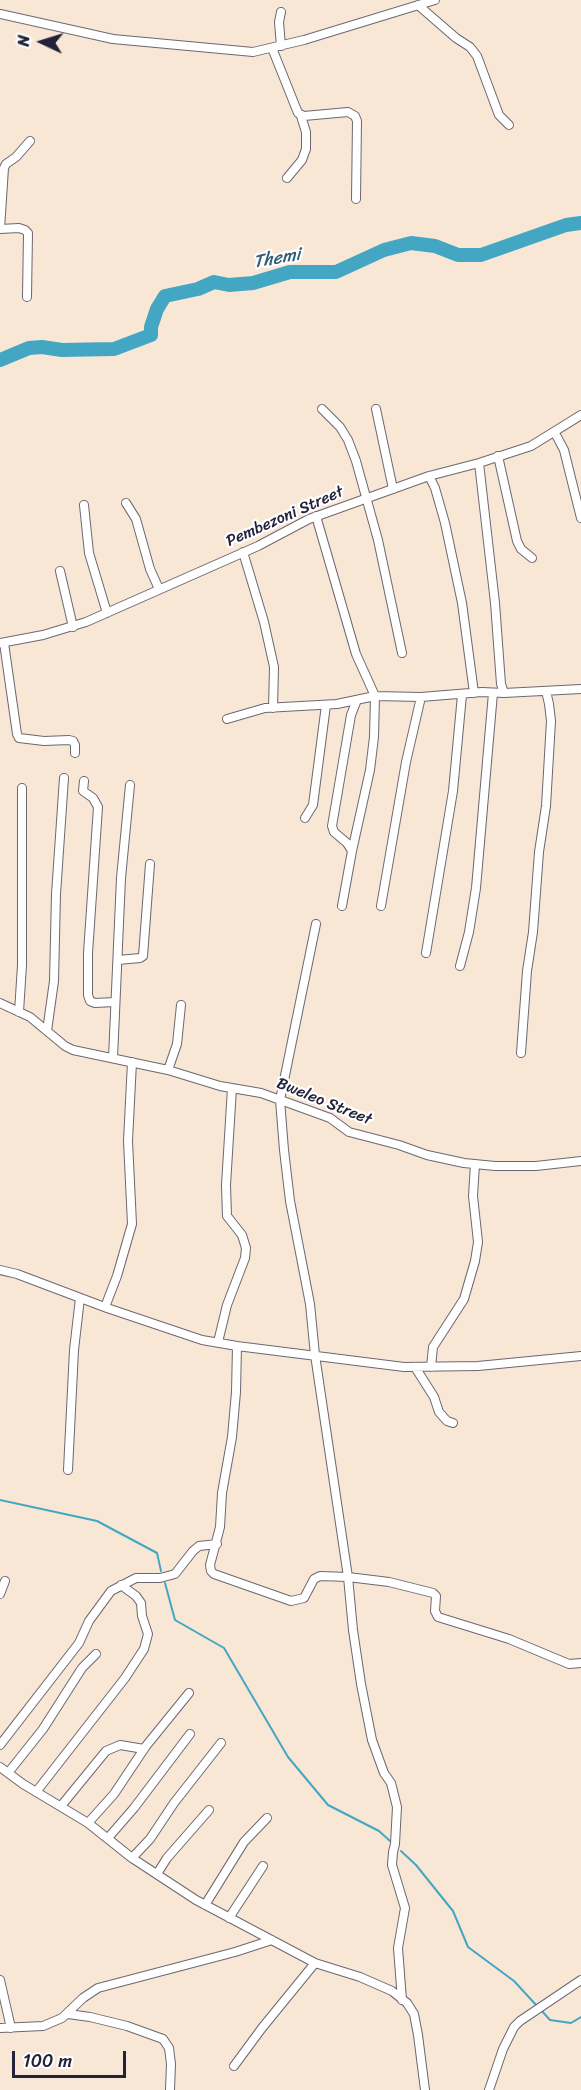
<!DOCTYPE html>
<html>
<head>
<meta charset="utf-8">
<style>
	body { margin:0 }
	#map { position:relative; width:581px; height:2090px; overflow:hidden; background:#f8e7d5; font-family:Sriracha,sans-serif }
	canvas { display:block }
	.north { position:absolute; left:12px; top:12px; width:60px; height:60px; -webkit-text-stroke:4px #fff; paint-order:stroke; rotate:274deg; font-size:16px; font-weight:700; line-height:24px; text-align:center; color:#22223b }
	.north::after { content:''; display:block; margin:auto; width:21px; height:27px; background:#22223b; clip-path:polygon(50% 0,100% 100%,50% 72%,0 100%) }
	.scale { position:absolute; left:12px; top:2051px; width:114px; height:27px; box-sizing:border-box; border:3px solid #22223b; border-top:0; padding-left:8px; font-size:18px; line-height:21px; white-space:nowrap; color:#22223b; -webkit-text-stroke:4px #fff; paint-order:stroke }
</style>
</head>
<body>
<div id="map">
<canvas width="581" height="2090"></canvas>
<div class="north">N</div>
<div class="scale">100 m</div>
</div>
<script>
const ctx = document.querySelector('canvas').getContext('2d');
ctx.lineJoin = 'round';
const shape = rows => new Path2D(rows.map(r => 'M' + r).join(''));
function trace(path, color, width, dash) { ctx.strokeStyle = color; ctx.lineWidth = width; ctx.lineCap = dash ? 'butt' : 'round'; ctx.setLineDash(dash || []); ctx.stroke(path); }
function drawText(font, color, halo, rows, align = 'center') {
  ctx.font = font + ' Sriracha,sans-serif'; ctx.lineWidth = 4.5; ctx.setLineDash([]); ctx.textBaseline = 'middle'; ctx.strokeStyle = halo; ctx.fillStyle = color; for (const [text, x, y, turn = 0] of rows) {
    ctx.save(); ctx.translate(x, y); ctx.rotate((+turn || 0) * Math.PI / 180); ctx.textAlign = isNaN(turn) ? turn : align; if (halo) ctx.strokeText(text, 0, 0); ctx.fillText(text, 0, 0); ctx.restore();
  }
}
trace(shape([
	[0,1500,97,1521,157,1553,161,1571],
	[165,1583,175,1620,224,1648,288,1757,328,1805,379,1831,390,1841],
	[401,1851,416,1865,453,1911,468,1947,514,1981,537,2006],
	[541,2010,550,2020,571,2023,581,2017]
]), '#43a7c3', 2);
trace(shape([
	[0,360,29,348,42,347,62,350,114,349,151,335,151,327,157,309,165,296,198,289,214,282,229,285,253,283,290,272,336,272,384,250,411,243,435,246,458,255,481,255,566,225,581,223]
]), '#43a7c3', 14);
const minor = shape([
	[418,5,456,38,470,47,477,56,499,115,509,125],
	[0,14,113,39,253,52,304,40,435,0],
	[281,46,279,22,281,12],
	[272,48,298,113,304,116,348,112,355,116,357,121,356,199],
	[287,178,302,160,306,149,306,132,301,116],
	[0,229,4,168,6,164,16,157,30,141],
	[0,229,19,228,25,230,28,233,27,297],
	[322,409,340,427,348,440,356,461,378,540,402,653],
	[376,409,393,489],
	[555,433,564,450,581,518],
	[498,456,517,541,521,549,532,558],
	[479,463,495,603,501,684,504,693],
	[429,476,435,488,445,523,462,603,474,693],
	[126,503,136,519,150,569,159,589],
	[84,505,89,553,107,613],
	[316,516,356,654,375,696,374,737,370,770,352,851,342,906],
	[243,552,264,622,274,667,273,708],
	[60,571,73,627],
	[0,643,43,635,86,622,258,546,309,519,429,476,479,463,531,446,581,415],
	[4,643,17,734,19,738,44,741,69,740,73,741,75,745,75,753],
	[227,719,265,708,337,704,375,696,421,697,482,692,504,693,581,689],
	[84,781,83,791,93,798,98,807,88,953,88,995,90,1001,95,1003,115,1002],
	[305,818,313,805,326,705],
	[352,851,347,843,334,832,332,826,351,715,357,700],
	[381,906,406,762,421,697],
	[316,924,280,1100,284,1150,290,1201,310,1304,315,1355,348,1577,353,1630,361,1684,372,1740,384,1773,391,1783,397,1807,395,1844,393,1852,392,1865,405,1908,398,1948,402,2000],
	[426,953,453,791,462,695],
	[118,960,140,958,143,956,150,864],
	[460,966,469,932,476,888,493,693],
	[0,1003,30,1017,65,1046,73,1050,168,1070,220,1086,261,1093,330,1118,349,1132,399,1145,427,1155,464,1163,495,1166,536,1166,581,1161],
	[19,1012,22,965,22,788],
	[47,1031,54,981,56,894,64,778],
	[521,1053,527,971,533,932,539,852,546,806,551,721,549,704,546,691],
	[113,1058,121,878,130,785],
	[168,1070,177,1044,181,1005],
	[0,1270,17,1274,107,1308,202,1340,237,1346,404,1367,478,1366,581,1356],
	[105,1307,117,1276,132,1224,128,1141,132,1062],
	[218,1342,227,1305,245,1258,246,1248,242,1235,227,1216,226,1185,232,1088],
	[237,1346,236,1392,232,1437,222,1493,220,1527,210,1565,211,1571,214,1574,291,1601,304,1598,314,1579,320,1576,348,1577,389,1582,433,1593,436,1596,435,1611,438,1617,509,1639,569,1664,581,1663],
	[415,1367,434,1397,439,1412,447,1421,453,1423],
	[431,1367,433,1347,464,1299,475,1261,478,1242,473,1196,475,1164],
	[68,1470,74,1350,80,1298],
	[0,1594,5,1581],
	[0,1745,79,1643,89,1621,111,1591,136,1578,160,1578,175,1574,193,1551,199,1546,217,1544],
	[0,1767,23,1784,88,1823,132,1858,196,1900,315,1963,360,1977,392,1991,407,2003,414,2014,418,2035,425,2090],
	[8,1773,43,1729,82,1668,96,1654],
	[36,1792,125,1678,144,1649,148,1634,142,1616,141,1603,136,1596,121,1585],
	[61,1806,106,1751,120,1745,144,1749],
	[88,1823,114,1794,146,1746,189,1693],
	[108,1838,134,1808,190,1734],
	[132,1858,150,1839,174,1803,221,1743],
	[157,1874,167,1858,209,1810],
	[205,1905,244,1842,267,1818],
	[229,1918,263,1866],
	[0,1980,11,2028],
	[68,2014,90,2017,127,2026,163,2039,169,2048,171,2064,170,2090],
	[0,2028,43,2026,62,2018,83,1998,98,1988,235,1952,272,1940],
	[234,2066,262,2028,315,1963],
	[489,2090,503,2049,514,2027,520,2021,581,1980]
]);
trace(minor, '#6d6771', 10);
trace(minor, '#fff', 8);
drawText('16px', '#22223b', '#fff', [
	["Pembezoni Street",285,517,-24],
	["Bweleo Street",324,1102,22]
]);
drawText('italic 18px', '#315e78', '#fff', [
	["Themi",277,259,-10]
]);
</script>
</body>
</html>
